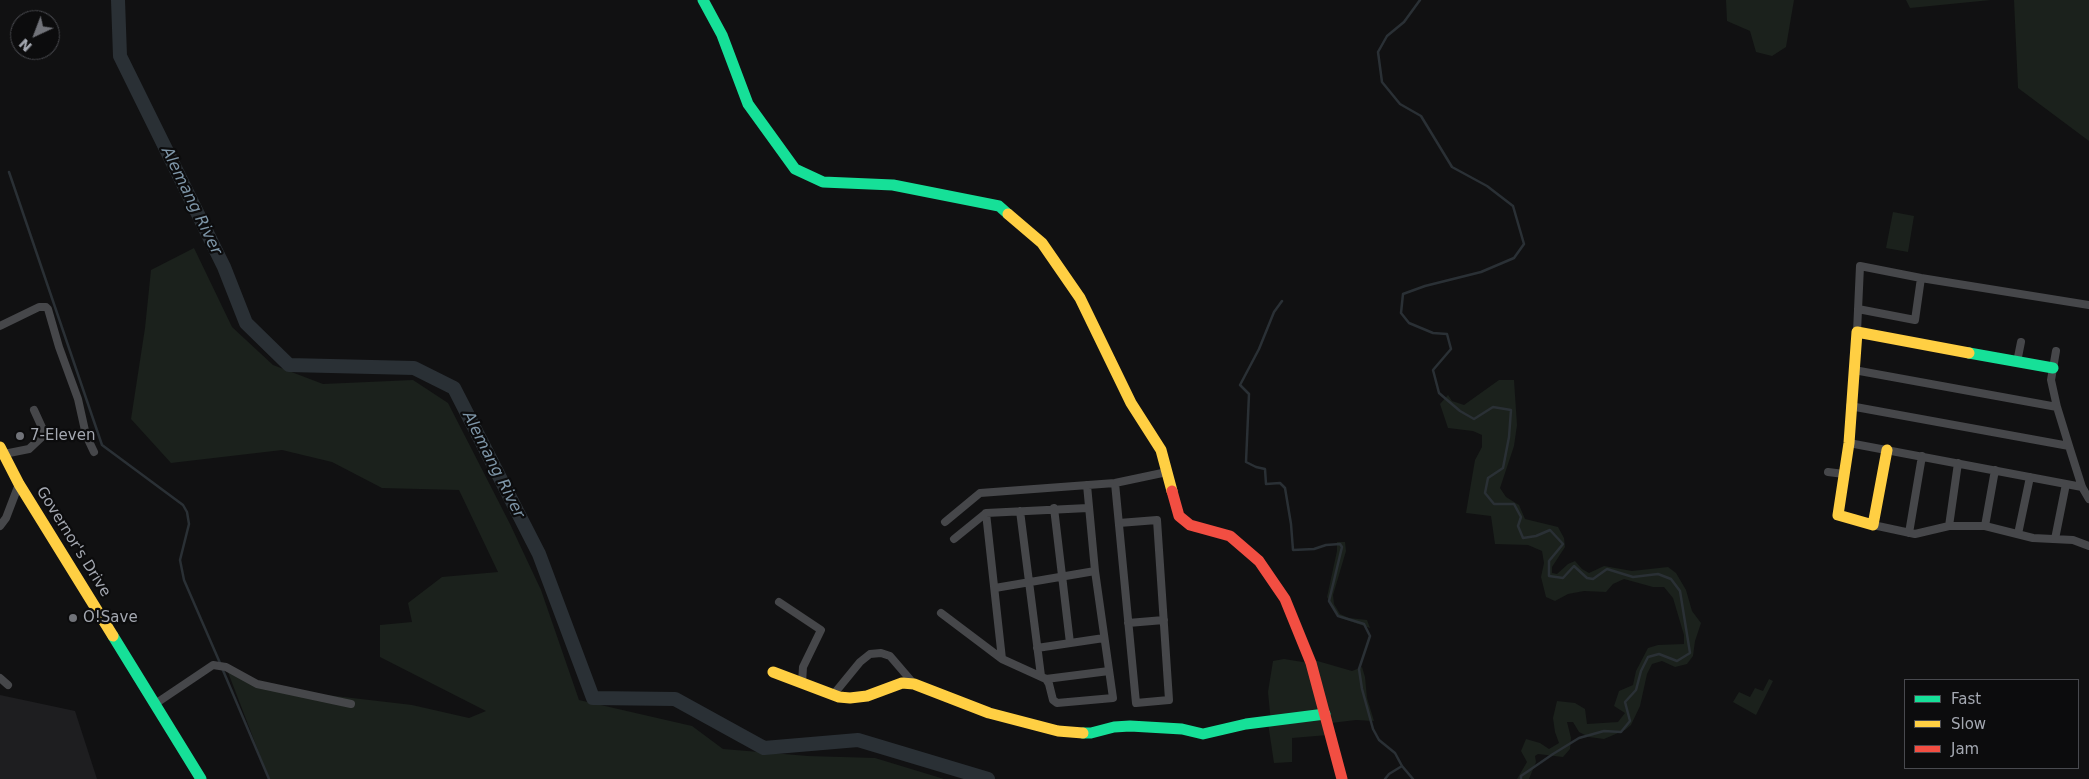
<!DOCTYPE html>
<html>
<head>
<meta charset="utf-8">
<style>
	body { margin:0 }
	#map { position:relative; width:2089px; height:779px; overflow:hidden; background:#111112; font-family:"DejaVu Sans",sans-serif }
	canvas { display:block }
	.legend { position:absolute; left:1904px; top:679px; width:175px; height:90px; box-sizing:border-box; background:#0c0c0d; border:1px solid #494a4f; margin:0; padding:6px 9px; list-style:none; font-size:15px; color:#a4a8b1 }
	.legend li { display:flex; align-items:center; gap:10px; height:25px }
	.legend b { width:25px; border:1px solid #494a4f }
	.north { position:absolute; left:10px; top:10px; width:50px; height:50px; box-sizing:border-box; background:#0c0c0d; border:1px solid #494a4f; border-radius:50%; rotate:223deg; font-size:14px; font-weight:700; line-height:20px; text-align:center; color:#a4a8b1 }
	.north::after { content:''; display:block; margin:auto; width:18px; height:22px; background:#717379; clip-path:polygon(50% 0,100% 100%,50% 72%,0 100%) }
</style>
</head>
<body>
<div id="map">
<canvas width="2089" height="779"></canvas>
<ul class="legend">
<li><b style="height:6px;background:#16e098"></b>Fast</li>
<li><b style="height:6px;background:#ffcf43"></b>Slow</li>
<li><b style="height:6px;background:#f24e42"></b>Jam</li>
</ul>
<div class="north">N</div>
</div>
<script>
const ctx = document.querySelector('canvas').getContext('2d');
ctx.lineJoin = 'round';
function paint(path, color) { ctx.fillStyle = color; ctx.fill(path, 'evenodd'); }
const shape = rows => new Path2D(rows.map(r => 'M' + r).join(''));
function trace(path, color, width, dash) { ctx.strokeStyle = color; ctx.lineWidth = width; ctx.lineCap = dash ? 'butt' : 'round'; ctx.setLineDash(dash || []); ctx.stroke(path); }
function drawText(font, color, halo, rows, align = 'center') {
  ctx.font = font + ' "DejaVu Sans",sans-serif'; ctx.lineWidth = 4.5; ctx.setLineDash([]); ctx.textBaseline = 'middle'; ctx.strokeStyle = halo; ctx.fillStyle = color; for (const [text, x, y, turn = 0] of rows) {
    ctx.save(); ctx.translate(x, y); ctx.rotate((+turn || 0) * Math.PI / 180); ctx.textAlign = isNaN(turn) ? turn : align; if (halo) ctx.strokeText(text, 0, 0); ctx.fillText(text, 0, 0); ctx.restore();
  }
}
paint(shape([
	[0,695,75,711,97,779,0,779]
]), '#1e1e20');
paint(shape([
	[1726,0,1794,0,1786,47,1772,56,1756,52,1750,31,1727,21],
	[1906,0,1991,0,1910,8],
	[2014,0,2089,0,2089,141,2018,88],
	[1893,212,1914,216,1908,252,1886,248],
	[194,248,232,327,273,365,323,384,413,380,448,403,510,524,541,590,579,700,692,726,723,749,808,756,875,758,944,779,269,779,226,667,257,684,284,690,412,705,469,718,486,711,380,657,380,625,412,622,408,603,442,577,498,572,459,490,382,488,332,462,282,450,171,463,131,419,145,328,151,270],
	[1499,380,1514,380,1517,425,1514,446,1500,488,1506,497,1519,505,1525,519,1558,527,1564,538,1565,547,1552,567,1552,573,1557,574,1568,564,1575,561,1582,569,1589,573,1604,566,1632,571,1668,567,1676,573,1686,590,1692,611,1701,623,1695,641,1693,656,1687,664,1675,667,1662,661,1652,664,1647,674,1640,706,1631,725,1625,730,1604,739,1589,737,1579,732,1573,722,1567,722,1571,738,1570,749,1563,757,1538,754,1535,756,1536,762,1529,779,1517,779,1527,762,1521,751,1526,739,1540,743,1549,749,1559,743,1555,732,1553,718,1557,701,1575,703,1585,709,1587,724,1618,722,1625,713,1614,706,1619,691,1633,685,1636,671,1648,648,1658,645,1684,644,1684,635,1673,598,1664,587,1653,587,1624,579,1613,584,1606,592,1584,591,1568,594,1555,601,1546,597,1541,577,1544,563,1542,551,1528,545,1495,544,1491,516,1466,513,1475,460,1482,447,1482,435,1473,431,1448,428,1440,404,1448,395,1452,401,1464,405],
	[1337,542,1345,542,1346,551,1333,595,1334,604,1340,614,1349,618,1367,620,1370,628,1338,617,1327,597,1337,551],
	[1284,659,1309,663,1328,735,1292,738,1292,762,1274,763,1268,723,1271,723,1268,692,1273,661],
	[1314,660,1352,671,1362,667,1365,677,1367,698,1374,721,1356,720,1331,723],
	[1769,679,1773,681,1756,715,1733,702,1739,692,1750,697,1755,688,1763,691]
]), '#1b211c');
trace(shape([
	[1420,0,1404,22,1387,36,1378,52,1382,82,1400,104,1421,116,1452,167,1487,186,1513,206,1524,244,1514,258,1481,272,1425,286,1403,294,1401,313,1409,323,1433,333,1447,334,1451,349,1433,370,1439,393,1460,411,1474,419,1493,407,1511,410,1509,437,1503,468,1488,478,1485,493,1494,504,1514,504,1521,517,1518,526,1523,538,1536,536,1550,530,1563,544,1549,561,1549,576,1563,578,1574,566,1587,578,1593,579,1607,569,1633,577,1658,574,1671,579,1680,591,1690,653,1677,661,1659,654,1648,657,1641,671,1636,690,1625,702,1630,721,1621,732,1604,731,1579,738,1553,754,1521,776,1521,779],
	[9,172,102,445,183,505,187,512,189,524,180,560,184,580,220,663],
	[1282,301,1274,312,1259,349,1240,385,1249,394,1246,462,1256,467,1265,469,1266,484,1280,483,1285,488,1291,524,1293,550,1314,549,1326,545,1340,544,1342,547,1329,601,1338,616,1364,624,1370,636,1359,669,1362,689,1373,729,1379,740,1395,753,1402,766,1389,774,1385,779],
	[222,668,269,779],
	[1402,766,1413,779]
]), '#2a3035', 2.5);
trace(shape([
	[118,0,120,56,224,267,246,323,289,365,414,368,454,388,539,554,593,698,675,699,764,748,858,740,988,779]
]), '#2a3035', 14);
trace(shape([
	[1858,309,1915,320,1921,278],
	[0,326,39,307,46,307,48,309,59,347,78,399,86,435,94,452],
	[1857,332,1860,266,1921,278,2089,305],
	[2017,362,2021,342],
	[1854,370,2057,407,2051,380,2056,351],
	[1850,406,2069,446,2057,407],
	[1849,443,2082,487],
	[2069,446,2082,487,2089,499],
	[4,454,29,449,45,434,34,410],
	[1828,472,1844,474],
	[1115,483,1136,703,1169,700,1157,520,1119,523],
	[1054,508,1070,643],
	[1020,511,1041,676],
	[986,513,1002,659,1046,679,1049,684,1053,700,1057,703,1113,698,1095,571,1087,485],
	[945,522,980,493,1115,483,1167,472],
	[1873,525,1915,534,1949,526,1985,526,2033,538,2073,540,2089,546],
	[0,526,6,518,19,484],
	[1949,526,1958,463],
	[1985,526,1995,470],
	[1909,533,1922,456],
	[2018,534,2030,477],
	[954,539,986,513,1088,508],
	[2055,539,2066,484],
	[995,588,1095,571],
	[779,602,821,630,803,667,802,683],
	[941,613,1002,659],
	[1128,623,1164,620],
	[1037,648,1104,638],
	[0,678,8,685],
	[1046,679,1109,671],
	[833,695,860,662,870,654,881,653,890,656,914,684],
	[155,704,213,665,226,667,257,684,351,704]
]), '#46474a', 8);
trace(shape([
	[703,0,722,35,748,104,795,169,823,182,893,185,999,206,1008,214],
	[1969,353,2053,368],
	[113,636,201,779],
	[1083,733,1091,733,1114,727,1130,726,1182,729,1203,734,1246,724,1325,714]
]), '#16e098', 11);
trace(shape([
	[1008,214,1042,243,1080,298,1131,403,1161,450,1172,491],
	[0,447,19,484,113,636],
	[1887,450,1873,525,1838,515,1849,443,1857,332,1969,353],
	[773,672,839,697,850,698,867,696,902,683,914,684,989,713,1058,731,1083,733]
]), '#ffcf43', 11);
trace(shape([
	[1172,491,1179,516,1190,525,1230,536,1259,561,1285,599,1311,663,1342,779]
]), '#f24e42', 11);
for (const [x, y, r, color] of [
	[20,436,5,"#717379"],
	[73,618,5,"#717379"]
]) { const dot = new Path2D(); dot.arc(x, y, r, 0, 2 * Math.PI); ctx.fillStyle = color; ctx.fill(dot); trace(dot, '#0c0c0d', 2); }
drawText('15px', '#a4a8b1', '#0c0c0d', [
	["7-Eleven",30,436],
	["O!Save",83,618]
], 'left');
drawText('15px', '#a4a8b1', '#0c0c0d', [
	["Governor's Drive",73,542,58]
]);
drawText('italic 16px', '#7e96a8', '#0c0c0d', [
	["Alemang River",191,201,64],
	["Alemang River",493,465,63]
]);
</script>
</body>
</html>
